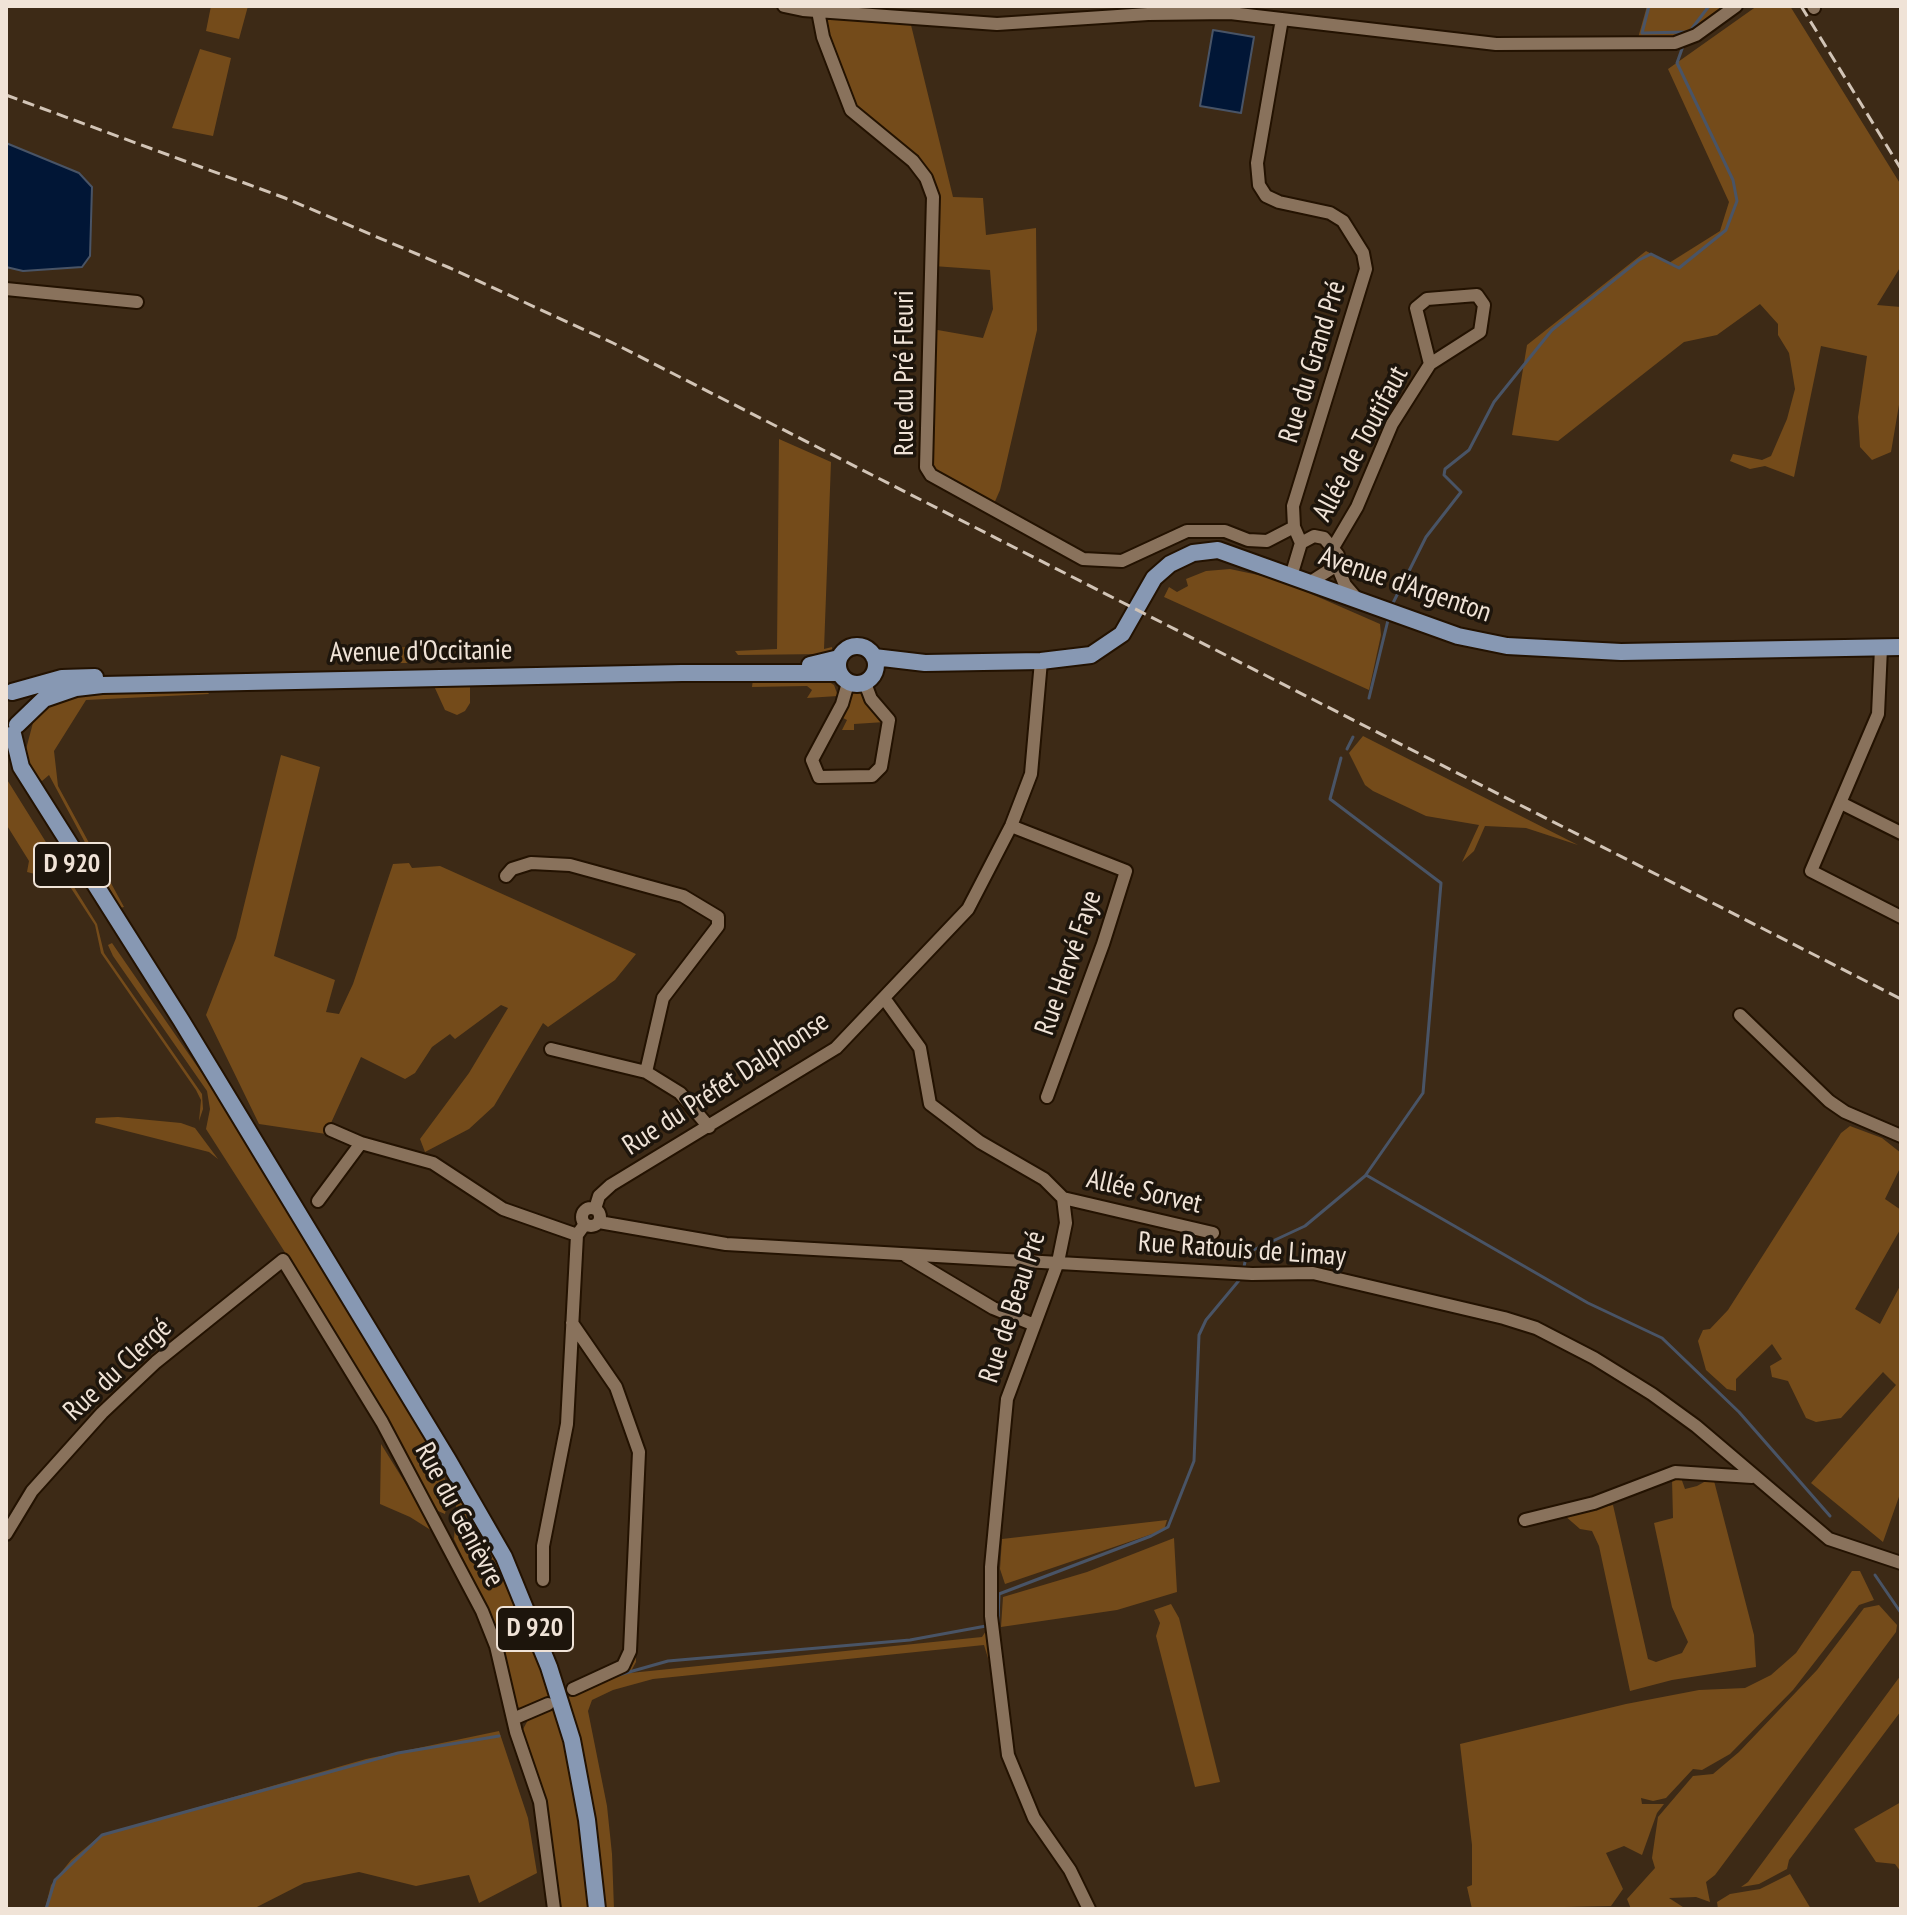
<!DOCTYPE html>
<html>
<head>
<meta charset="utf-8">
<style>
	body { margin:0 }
	#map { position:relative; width:1907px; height:1915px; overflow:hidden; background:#3d2a16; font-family:"PT Sans Narrow",sans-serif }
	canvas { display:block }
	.frame { position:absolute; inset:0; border:8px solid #f0e3d7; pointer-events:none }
</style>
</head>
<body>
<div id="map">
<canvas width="1907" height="1915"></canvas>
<div class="frame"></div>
</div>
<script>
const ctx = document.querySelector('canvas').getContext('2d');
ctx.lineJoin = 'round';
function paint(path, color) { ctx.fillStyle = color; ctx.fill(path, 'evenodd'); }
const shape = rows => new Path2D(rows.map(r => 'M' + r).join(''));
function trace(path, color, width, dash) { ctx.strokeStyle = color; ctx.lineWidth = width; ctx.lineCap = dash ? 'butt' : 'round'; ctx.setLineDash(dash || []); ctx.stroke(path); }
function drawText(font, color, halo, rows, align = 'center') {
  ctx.font = font + ' "PT Sans Narrow",sans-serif'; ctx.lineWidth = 7; ctx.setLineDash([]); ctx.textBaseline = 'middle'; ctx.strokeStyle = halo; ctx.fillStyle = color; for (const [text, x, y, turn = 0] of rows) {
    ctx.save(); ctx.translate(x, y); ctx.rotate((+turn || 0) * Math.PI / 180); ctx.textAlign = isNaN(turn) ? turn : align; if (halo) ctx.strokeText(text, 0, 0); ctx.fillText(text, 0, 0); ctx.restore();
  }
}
paint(shape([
	[211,6,248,6,239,39,206,31],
	[1647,6,1726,6,1720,14,1679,38,1638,38],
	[1757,6,1790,6,1901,185,1901,266,1877,305,1901,307,1901,393,1891,452,1872,460,1860,447,1858,417,1867,356,1821,346,1794,477,1765,466,1750,469,1730,461,1733,454,1762,460,1771,456,1787,419,1795,389,1789,353,1778,335,1778,324,1760,304,1717,335,1684,342,1558,441,1512,435,1527,345,1646,251,1669,263,1720,231,1729,202,1668,69],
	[825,17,911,25,953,197,983,198,986,235,1036,228,1037,330,1000,490,993,506,938,476,930,464,932,329,983,338,993,309,990,270,933,266,935,192,858,113,822,23],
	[200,49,231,58,213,136,172,128],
	[779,439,831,462,824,649,832,647,832,650,825,654,738,655,735,651,777,649],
	[1230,569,1277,579,1380,624,1381,635,1369,690,1164,597,1169,587,1177,592,1188,586,1186,579,1206,571],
	[413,647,417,654,414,663,374,663,370,659,370,651,375,648],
	[753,679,826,680,834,685,838,696,807,698,812,690,807,686,752,687],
	[470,685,470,703,465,711,457,715,445,710,434,686],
	[207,691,209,694,86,700,54,751,58,786,124,907,120,908,49,775,42,781,26,767,30,764,25,753,34,719,41,708,78,695],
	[852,693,865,693,885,722,854,724,854,730,842,730,847,720,841,717],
	[1363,736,1578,845,1526,828,1485,826,1474,851,1462,862,1479,825,1426,816,1373,791,1365,785,1349,753],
	[281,755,320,767,274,956,335,980,326,1012,339,1014,353,984,393,864,409,863,412,868,440,866,636,954,615,980,548,1027,543,1023,494,1106,469,1129,425,1152,420,1139,469,1073,508,1008,501,1005,455,1039,450,1034,432,1047,415,1073,405,1079,361,1057,326,1134,259,1124,206,1015,236,938],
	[6,778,97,924,104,953,202,1094,203,1109,199,1121,201,1100,196,1090,101,953,95,925,67,882,27,872,29,861,6,824],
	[112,943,219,1098,371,1343,442,1469,449,1493,445,1514,438,1511,428,1496,288,1257,206,1129,210,1109,207,1091,113,956,108,945],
	[118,1117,181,1123,195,1128,218,1159,209,1152,95,1123,96,1118],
	[1850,1126,1882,1138,1901,1153,1901,1166,1885,1199,1901,1210,1901,1228,1855,1309,1880,1324,1901,1284,1901,1491,1883,1542,1811,1483,1896,1385,1883,1372,1841,1418,1816,1422,1806,1418,1788,1381,1772,1377,1770,1366,1782,1359,1772,1344,1736,1379,1736,1391,1727,1389,1706,1370,1698,1341,1703,1330,1710,1329,1728,1310,1841,1133],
	[381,1444,437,1534,410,1517,380,1504],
	[1680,1475,1685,1489,1697,1486,1713,1477,1754,1635,1756,1667,1672,1680,1630,1691,1599,1546,1592,1531,1580,1529,1564,1515,1613,1505,1648,1659,1656,1662,1682,1653,1688,1642,1672,1607,1654,1523,1673,1518,1672,1479],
	[457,1492,460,1492,478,1521,517,1602,552,1698,522,1710,515,1705,485,1606,454,1539],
	[1167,1520,1164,1530,1005,1584,1000,1569,1002,1539],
	[1174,1538,1177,1592,1117,1610,1001,1627,1003,1597,1087,1572],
	[1852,1571,1860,1571,1874,1600,1859,1605,1793,1690,1730,1754,1702,1770,1693,1769,1666,1798,1653,1801,1641,1798,1642,1804,1664,1804,1657,1813,1642,1855,1624,1846,1606,1853,1623,1889,1611,1906,1472,1909,1467,1887,1472,1885,1472,1845,1460,1744,1626,1704,1699,1690,1745,1688,1771,1675,1796,1653],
	[1171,1604,1179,1618,1220,1782,1195,1787,1156,1636,1160,1623,1154,1610],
	[1879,1605,1897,1625,1896,1632,1715,1875,1706,1882,1710,1902,1696,1897,1669,1898,1686,1909,1631,1909,1627,1899,1655,1868,1652,1858,1658,1817,1693,1776,1713,1774,1739,1752,1817,1670,1864,1608],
	[988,1628,991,1668,984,1645,653,1679,613,1690,592,1700,588,1711,607,1806,612,1854,614,1909,603,1909,583,1762,567,1698,627,1668,633,1658,635,1635,636,1662,630,1673,982,1637],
	[1901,1675,1901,1711,1789,1860,1787,1869,1759,1884,1741,1887,1748,1882],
	[555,1708,577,1800,588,1909,558,1909,548,1816,522,1731,528,1720],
	[499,1731,528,1818,537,1873,479,1903,469,1875,416,1886,359,1872,304,1883,253,1909,45,1909,51,1885,71,1860,101,1835,366,1759],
	[1901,1802,1901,1872,1895,1864,1876,1862,1854,1829],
	[1790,1874,1811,1909,1718,1909,1717,1902,1730,1894,1760,1889]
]), '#744b1a');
const water = shape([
	[1213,30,1254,37,1241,113,1200,106,1213,30],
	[6,143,79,173,92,187,90,256,82,267,23,271,6,267,6,143]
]);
paint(water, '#011636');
trace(water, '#495466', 2);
trace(shape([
	[1649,6,1642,33,1687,32],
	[1687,35,1709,6],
	[1392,605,1426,537,1461,492,1444,475,1445,469,1469,450,1494,402,1552,330,1639,260,1651,254,1679,268,1726,230,1737,201,1733,180,1677,63,1683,46],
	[1369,698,1389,616],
	[1347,749,1353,737],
	[1366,1175,1588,1303,1662,1338,1739,1412,1830,1516],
	[1243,1271,1247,1253,1305,1226,1365,1176,1423,1093,1441,883,1330,799,1341,758],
	[1875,1575,1901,1613],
	[998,1622,999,1594,1151,1536,1168,1527,1194,1461,1199,1335,1206,1320,1241,1278],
	[615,1676,668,1661,910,1640,986,1626],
	[46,1909,55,1880,102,1835,398,1753,499,1736]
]), '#495466', 3);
const minor = shape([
	[784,6,803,10,997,24,1148,14,1230,13,1496,44,1675,43,1696,35,1736,6],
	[817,6,823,37,851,110,913,161,926,178,933,197,926,467,931,475,1083,559,1122,561,1187,531,1225,531,1248,540,1267,541,1294,527],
	[1813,6,1814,8],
	[1282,19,1257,163,1259,185,1266,196,1279,202,1330,213,1343,221,1363,253,1366,269,1293,506,1294,527,1301,543],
	[6,289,137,302],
	[1334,546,1357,507,1392,424,1430,364,1480,332,1484,305,1477,295,1427,299,1416,308,1430,364],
	[1337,565,1345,585,1357,599],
	[1292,573,1301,543,1314,536,1324,538,1338,555,1337,565,1312,581],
	[1881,648,1878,714,1811,871,1901,917],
	[848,683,842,704,812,760,819,777,872,776,881,767,889,720,871,699,865,683],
	[1841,803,1901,833],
	[1011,826,1126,871,1103,944,1047,1097],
	[506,876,512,869,531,863,570,865,683,896,718,917,718,926,663,998,646,1072],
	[884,998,920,1048,930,1104,980,1142,1044,1179,1063,1198,1066,1223,1058,1262,1007,1399,991,1567,991,1616,1008,1755,1034,1818,1070,1870,1089,1909],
	[1740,1015,1829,1101,1845,1112,1901,1136],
	[551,1049,646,1072,680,1093,709,1127],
	[331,1130,361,1143,433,1163,503,1209,577,1235],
	[1063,1198,1213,1233],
	[318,1201,361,1143],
	'582 1217a9 9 0 1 1 18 0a9 9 0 1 1-18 0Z',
	[595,1209,599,1196,611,1185,836,1048,968,909,1011,826,1031,774,1041,661],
	[599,1222,726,1244,1252,1274,1313,1273,1504,1318,1536,1328,1594,1358,1652,1394,1696,1426,1829,1539,1901,1563],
	[906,1256,993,1308,1032,1324],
	[572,1323,616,1387,639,1452,630,1651,623,1666,573,1689],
	[1525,1520,1594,1503,1675,1472,1752,1477],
	[6,1534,32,1491,102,1413,156,1362,283,1260,382,1422,482,1611,496,1646,516,1732,540,1802,554,1909],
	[543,1580,543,1546,567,1424,577,1235,585,1224],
	[513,1719,548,1704]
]);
const major = shape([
	'838 665a19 19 0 1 1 38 0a19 19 0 1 1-38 0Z',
	[874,657,925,663,1041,661,1091,655,1122,634,1154,578,1170,564,1193,553,1218,550,1458,636,1507,646,1621,652,1901,647],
	[810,665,839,658],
	[12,692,62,678,95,677],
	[17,725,44,699,76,688,102,685,682,673,839,673],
	[13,734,21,767,181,1020,448,1460,504,1557,549,1667,572,1740,587,1820,597,1909]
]);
trace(minor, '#231201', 16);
trace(major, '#231201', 20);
trace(minor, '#89725c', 12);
trace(major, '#8798b3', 16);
trace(shape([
	[1801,6,1901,169],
	[6,95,285,198,450,268,613,343,1901,999]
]), '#d2c4b6', 3, [12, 6]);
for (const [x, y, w] of [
	[72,865,76],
	[535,1629,76]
]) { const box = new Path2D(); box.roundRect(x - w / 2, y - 22, w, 44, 6); ctx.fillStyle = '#1d150c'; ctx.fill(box); trace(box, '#f0e3d7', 2); }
drawText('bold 26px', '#f0e3d7', null, [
	["D 920",72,865],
	["D 920",535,1629]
]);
drawText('28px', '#f0e3d7', '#1d150c', [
	["Rue du Grand Pré",1313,362,-73],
	["Rue du Pré Fleuri",905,373,-90],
	["Allée de Toutifaut",1361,444,-62],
	["Avenue d'Argenton",1405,585,19],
	["Avenue d'Occitanie",421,652,-1],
	["Rue Hervé Faye",1069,963,-71],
	["Rue du Préfet Dalphonse",726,1084,-33],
	["Allée Sorvet",1144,1192,13],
	["Rue Ratouis de Limay",1242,1250,4],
	["Rue de Beau Pré",1013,1307,-72],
	["Rue du Clergé",118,1370,-43],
	["Rue du Genièvre",459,1515,62]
]);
</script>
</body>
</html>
